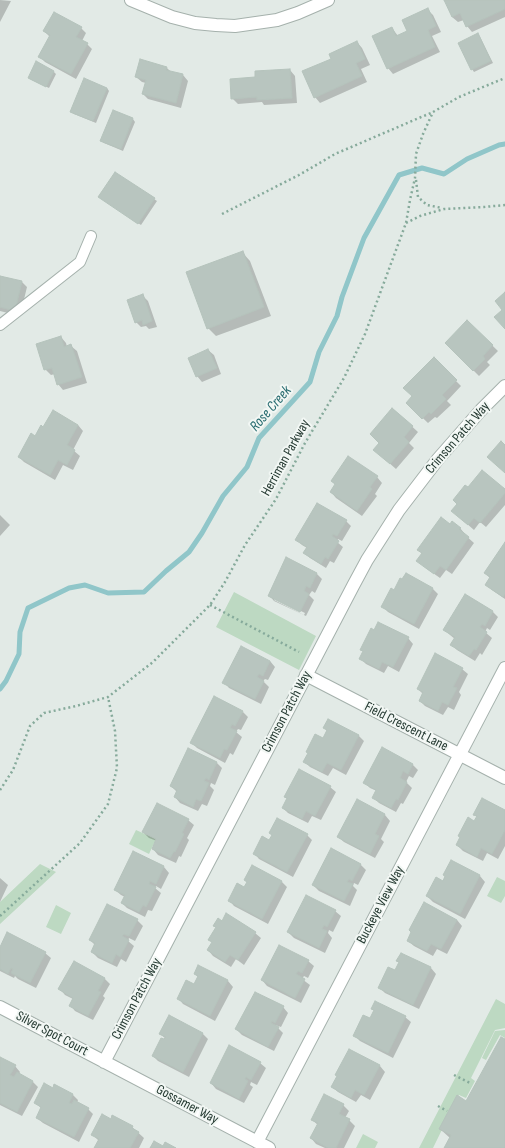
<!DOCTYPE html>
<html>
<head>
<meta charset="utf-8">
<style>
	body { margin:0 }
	canvas { display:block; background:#e2eae6 }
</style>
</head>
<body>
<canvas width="505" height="1148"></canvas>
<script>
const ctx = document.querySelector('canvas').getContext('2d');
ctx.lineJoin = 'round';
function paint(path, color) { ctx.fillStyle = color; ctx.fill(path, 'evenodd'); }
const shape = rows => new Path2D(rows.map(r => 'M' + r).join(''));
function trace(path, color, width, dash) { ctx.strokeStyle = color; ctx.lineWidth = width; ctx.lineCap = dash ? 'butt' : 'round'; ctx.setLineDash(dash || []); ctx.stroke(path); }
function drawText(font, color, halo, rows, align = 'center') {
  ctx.font = font + ' "Sofia Sans Condensed",sans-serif'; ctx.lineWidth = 4; ctx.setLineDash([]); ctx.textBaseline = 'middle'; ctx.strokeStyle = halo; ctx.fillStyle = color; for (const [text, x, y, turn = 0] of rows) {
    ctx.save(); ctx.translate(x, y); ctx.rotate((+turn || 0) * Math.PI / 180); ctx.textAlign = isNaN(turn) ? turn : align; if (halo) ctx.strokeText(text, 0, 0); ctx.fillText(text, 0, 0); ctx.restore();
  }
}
paint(shape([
	[234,592,316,636,299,670,216,627],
	[136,830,156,839,149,854,129,844],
	[40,864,56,872,0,924,0,902],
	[497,877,505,881,505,896,501,903,487,896],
	[56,905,71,913,61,934,46,927],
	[496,999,505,1004,505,1028,495,1030,471,1078,475,1081,466,1098,459,1095,433,1148,419,1148],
	[505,1030,505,1038,500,1035,486,1060,482,1058,495,1031],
	[363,1134,378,1142,375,1148,356,1148]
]), '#bdd9c2');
paint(shape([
	[0,0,11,1,0,22],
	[447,0,505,0,505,17,472,32,467,26,464,20,458,22,452,17],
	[428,10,433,15,441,32,432,36,440,52,393,74,388,68,392,28,398,36,409,31],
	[81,28,86,33,82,41,87,44,92,49,76,79,45,62,40,57,50,37,44,31],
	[477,34,480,37,493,63,474,72,472,69],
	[357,42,362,48,370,65,361,69,367,82,320,103,315,97,332,59],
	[167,68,171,72,183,75,188,81,181,108,148,99,143,94,146,83,142,82,136,77],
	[290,70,295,76,297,103,264,105,262,102,238,104,232,98,256,78],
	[53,71,56,74,49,88,32,80,29,78],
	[107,88,109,91,96,123,74,114,71,112],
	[113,111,133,119,135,122,123,151,104,143,101,141],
	[115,173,157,201,141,225,102,199],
	[242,252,250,261,271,316,216,336,208,328],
	[0,277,22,282,27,287,20,316,0,311],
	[142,295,148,301,157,327,149,329,146,326,141,327,136,322],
	[468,322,498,351,487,362,490,365,479,376,446,343],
	[61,337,66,343,67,347,71,346,77,351,87,383,63,390,58,384,55,374,51,375,45,369],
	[208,350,214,355,221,374,202,382,197,376],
	[434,359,461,386,447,401,451,405,437,418,435,417,428,423,407,403,414,396],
	[393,409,418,432,409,443,414,448,396,469,380,455,380,443],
	[78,425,83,431,73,450,80,456,73,470,63,465,55,480,24,462,19,457,44,428],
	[377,477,382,483,375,494,377,496,362,516,336,498,331,492,336,485,332,481],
	[468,488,505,491,505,505,486,527,480,522,474,530,458,516],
	[0,515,10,525,0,536],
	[346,521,351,526,342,541,338,539,337,542,343,547,334,563,330,561,326,568,310,558,304,553,307,548,302,545,297,540],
	[451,525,460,528,465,534,464,534,474,543,452,574,446,570,440,578,423,566,422,554,419,550],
	[505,543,505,599,492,590,486,584,490,578,485,573],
	[287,559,317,574,322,579,315,593,312,591,309,595,314,600,306,616,274,601,269,595],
	[274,598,305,613,304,615,274,600],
	[406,574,433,589,438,594,419,629,388,612,383,607],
	[466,595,493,612,498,617,490,630,487,628,485,632,492,638,482,655,480,653,475,661,457,650,452,645,455,639,450,635,445,630],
	[408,638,413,644,399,672,388,666,384,673,366,664,361,659,364,652,361,649],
	[270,661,275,667,268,680,265,679,263,681,269,687,261,704,229,688,224,682],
	[462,669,468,674,459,692,461,695,454,710,448,707,443,715,425,706,420,701,423,694,418,689],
	[243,712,248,717,241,730,238,729,236,732,242,737,233,755,230,753,225,763,197,748,191,742],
	[324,727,358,735,364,741,346,775,333,768,328,776,310,767,304,761,323,739,327,731],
	[188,749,217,763,222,768,215,785,211,783,210,786,214,790,207,806,202,804,198,811,180,803,175,797,177,792,171,786],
	[412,764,418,770,413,778,409,776,406,782,412,788,403,804,401,803,396,812,379,803,373,797,377,791,370,788,364,782],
	[330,787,336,792,321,820,312,816,308,823,288,813,283,808,288,799,285,797],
	[357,801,385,815,390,821,381,839,384,842,375,858,344,842,338,837],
	[505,812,505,846,498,859,487,853,483,861,463,851,457,845,475,822,477,817,475,815],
	[188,820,194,825,187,838,189,840,181,857,179,856,176,863,158,855,153,849,157,841,149,838,143,832],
	[307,835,312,840,293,877,259,859,254,853,270,841],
	[133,852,164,867,169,873,161,889,156,886,155,888,161,893,152,911,148,910,145,917,127,908,122,903,125,897,121,895,115,890],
	[451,861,480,876,485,882,465,919,433,902,427,896,443,882],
	[360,864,366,870,358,885,354,883,353,886,357,890,350,906,319,891,313,885],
	[252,866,282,882,287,887,268,924,234,906,229,900,244,888,248,882],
	[0,878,8,885,0,902],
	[335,911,341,916,333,932,329,930,328,933,332,938,325,953,294,938,288,932],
	[137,920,143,926,135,941,129,938,128,941,134,946,126,962,121,959,117,967,98,958,92,952,96,946,90,940],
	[457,920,462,926,447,954,437,949,433,956,414,946,408,941],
	[255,933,261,938,244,965,236,959,231,967,213,956,208,950,213,943,210,940],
	[0,949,45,953,51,958,36,988,18,979,15,976,14,978,0,971],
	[401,954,431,968,436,974,419,1009,385,993,379,987,396,971,400,963,398,961],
	[308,961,314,966,308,978,304,976,302,979,310,985,301,1003,267,986,262,980],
	[199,966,228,981,233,987,215,1021,183,1004,178,998,194,985,198,977,195,974],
	[104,978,110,984,103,996,105,998,93,1020,75,1011,70,1005,73,999,65,995,60,989],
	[283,1007,288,1013,281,1027,275,1025,283,1033,274,1051,242,1035,236,1029],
	[372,1009,405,1017,411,1022,393,1058,360,1041,354,1035,370,1020,375,1011],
	[202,1033,208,1039,189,1077,158,1061,153,1056,166,1039,160,1034],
	[505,1040,505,1148,445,1148,450,1138,440,1129,467,1102],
	[350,1050,380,1066,385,1072,370,1100,361,1095,356,1102,338,1092,332,1087],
	[0,1058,15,1066,20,1072,19,1074,33,1082,38,1087,22,1116,0,1105],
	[260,1063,266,1068,257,1085,251,1082,250,1085,253,1087,244,1103,216,1089,211,1083],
	[55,1086,73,1095,78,1100,77,1103,88,1109,93,1114,79,1142,43,1123,37,1118,41,1108,35,1102,53,1089],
	[343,1105,349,1111,345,1118,349,1120,355,1126,344,1148,325,1148,316,1144,311,1138,318,1125,312,1120],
	[111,1120,132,1127,144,1138,139,1148,95,1148,99,1141,92,1134]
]), '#0003');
trace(shape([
	[0,689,6,681,19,654,20,632,28,608,69,588,85,585,108,593,144,592,166,571,189,552,202,533,223,496,247,467,259,438,310,382,319,352,337,316,342,297,364,238,399,175,422,168,444,174,467,159,499,145,505,144]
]), '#90c6c9', 5);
const building = shape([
	[444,0,505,0,505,9,466,27,460,13,452,17,444,0],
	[428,8,436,26,428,30,435,47,387,69,372,36,392,27,396,36,407,31,402,20,428,8],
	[54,12,82,27,76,37,88,43,71,74,38,57,50,35,43,31,54,12],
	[478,33,491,61,471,70,458,43,478,33],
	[357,41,365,59,356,63,362,76,314,98,302,71,331,59,329,54,357,41],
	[140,59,167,67,166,70,183,74,176,103,142,94,146,80,135,77,140,59],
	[36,61,54,71,46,87,28,78,36,61],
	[290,69,292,98,257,100,257,97,231,99,230,79,255,77,255,71,290,69],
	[84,78,107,88,93,121,70,112,84,78],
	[113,110,133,118,121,149,100,141,113,110],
	[115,172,155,198,138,224,98,197,115,172],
	[243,251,264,307,207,329,186,272,243,251],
	[0,276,22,281,15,311,0,307,0,276],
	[505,292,505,329,494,317,502,310,495,301,505,292],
	[143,294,152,321,143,325,142,320,135,323,127,300,143,294],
	[467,320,493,345,483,356,485,359,473,371,445,343,467,320],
	[61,336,64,347,71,344,82,377,57,385,52,368,44,370,36,344,61,336],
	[208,349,217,368,196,377,188,358,208,349],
	[434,357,457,380,442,395,446,399,431,414,429,412,422,419,406,403,412,396,403,388,434,357],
	[392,408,413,426,404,437,409,442,390,464,373,450,379,443,370,434,392,408],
	[53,410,78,425,67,445,75,450,67,465,58,460,50,475,18,457,31,433,35,436,41,425,43,427,53,410],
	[501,441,505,445,505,473,487,457,501,441],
	[348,456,378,476,370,487,372,489,357,511,330,492,335,484,331,481,348,456],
	[482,470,505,489,505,493,480,523,474,518,468,525,451,511,457,504,453,500,465,485,468,487,482,470],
	[317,503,347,520,337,536,333,534,332,536,339,541,328,559,325,557,321,564,303,553,307,547,295,540,317,503],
	[441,517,450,524,452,521,461,528,459,529,469,537,446,570,440,566,434,574,416,561,422,553,417,550,441,517],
	[505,542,505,594,503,597,485,585,490,577,484,573,505,542],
	[286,557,317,573,310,588,306,586,304,591,309,594,300,612,268,596,286,557],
	[406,573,433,588,414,624,381,607,391,588,394,590,400,578,402,579,406,573],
	[465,594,493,611,485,626,482,624,480,627,487,632,476,650,474,649,469,656,450,645,455,637,443,630,465,594],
	[378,622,409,637,393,667,382,662,379,669,359,659,363,651,360,650,371,628,374,630,378,622],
	[241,646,270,661,263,676,259,674,257,677,264,681,255,699,222,683,241,646],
	[435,653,463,668,453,687,457,688,448,705,442,702,438,711,419,701,423,692,417,689,435,653],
	[214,696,243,711,235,726,232,724,230,728,237,731,227,750,224,749,220,758,190,743,214,696],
	[328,719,359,735,341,770,327,763,322,772,303,762,308,753,306,752,315,734,323,738,327,730,323,728,328,719],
	[382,747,413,764,408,774,403,771,400,778,407,782,398,800,396,799,391,808,372,798,376,790,363,783,382,747],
	[188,748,217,762,209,780,206,778,204,781,209,783,201,801,196,799,193,807,174,797,177,790,170,786,188,748],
	[299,769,331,786,315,816,306,811,302,819,282,808,287,798,284,797,299,769],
	[482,798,505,810,505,830,492,854,481,848,477,857,456,845,460,837,458,836,468,817,474,821,477,816,473,815,482,798],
	[357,799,385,814,375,834,379,836,370,854,337,837,357,799],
	[157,803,189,819,182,833,184,834,175,852,174,851,170,858,152,849,156,839,142,832,157,803],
	[277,818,308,834,287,872,253,854,262,836,269,840,272,835,269,833,277,818],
	[331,848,361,864,352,881,349,879,347,882,353,884,344,901,312,885,331,848],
	[133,851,164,866,156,884,150,881,149,884,156,887,146,907,143,905,139,912,121,903,125,895,114,890,133,851],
	[451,860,480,875,460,914,426,896,436,877,443,881,445,876,443,875,451,860],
	[252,865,282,881,262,919,228,901,237,883,244,887,247,882,244,880,252,865],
	[306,895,336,910,327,927,324,925,322,929,327,931,319,948,287,932,306,895],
	[424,902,457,920,441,949,431,944,427,951,407,941,411,932,409,930,424,902],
	[107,904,138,919,129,936,124,934,122,936,129,940,120,957,116,954,112,963,91,952,95,943,89,940,107,904],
	[226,913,256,932,238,960,230,955,225,962,207,950,212,942,208,940,216,927,213,926,218,918,222,921,226,913],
	[7,932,46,952,30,983,11,973,13,969,11,968,8,974,0,969,0,947,7,932],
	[279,945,309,960,302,973,298,971,296,974,305,979,295,998,261,980,279,945],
	[401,953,431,967,413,1005,378,988,388,967,395,970,399,962,396,961,401,953],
	[74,961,105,978,98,991,101,992,88,1016,69,1006,73,998,58,989,74,961],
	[198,965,228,980,210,1016,177,999,186,980,194,984,198,976,194,974,198,965],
	[255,992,284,1006,275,1023,272,1021,271,1023,279,1027,268,1047,235,1029,255,992],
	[375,1001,406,1016,388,1053,353,1036,363,1015,370,1018,374,1010,371,1009,375,1001],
	[169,1015,203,1033,183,1072,152,1056,161,1038,164,1039,166,1037,159,1034,169,1015],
	[501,1037,505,1039,505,1148,444,1148,451,1135,439,1129,457,1095,466,1101,501,1037],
	[229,1045,261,1062,251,1080,246,1077,245,1079,248,1081,239,1099,210,1083,229,1045],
	[349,1049,380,1065,364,1095,355,1090,351,1098,331,1087,337,1076,335,1075,349,1049],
	[0,1057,16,1065,10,1075,14,1077,17,1072,33,1081,17,1112,0,1103,0,1057],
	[44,1083,53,1088,54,1084,73,1094,69,1103,72,1104,74,1100,89,1108,74,1137,36,1118,41,1107,34,1103,44,1083],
	[324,1094,344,1104,339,1114,350,1119,336,1148,328,1148,310,1138,318,1123,311,1120,324,1094],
	[102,1114,111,1119,112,1115,133,1126,132,1128,139,1132,130,1148,94,1148,99,1139,91,1135,102,1114],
	[154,1141,163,1146,165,1142,176,1148,150,1148,154,1141]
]);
paint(building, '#b8c5bf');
trace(building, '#b5c3bc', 1);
const lane = shape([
	[0,325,80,262,91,236]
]);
const street = shape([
	[131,0,172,17,195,23,216,25,235,26,277,20,298,13,328,0],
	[306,675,505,778],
	[0,1007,269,1148],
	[104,1062,353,586,367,560,399,510,438,459,481,410,505,386],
	[257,1142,505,668]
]);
trace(lane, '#a5b1ac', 12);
trace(street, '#a5b1ac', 14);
trace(shape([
	[416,180,418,197,427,205,442,208],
	[222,214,299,175,335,154,433,112],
	[406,223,420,216,444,209,484,207,505,205],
	[210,605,299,652],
	[0,790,13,770,30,726,44,713,76,706,108,697,153,662,210,605,225,582,245,545,276,499,305,443,344,378,365,334,406,223,410,200,415,178,416,154,423,134,433,112,459,97,505,78],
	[0,916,80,843,108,804,117,768,115,731,108,697],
	[454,1075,470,1083],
	[438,1106,447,1111]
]), '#86aa9b', 2.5, [2, 3]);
trace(lane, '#fff', 10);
trace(street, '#fff', 12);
drawText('14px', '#243931', '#f2f7f4', [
	["Crimson Patch Way",458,438,-49],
	["Herriman Parkway",286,458,-61],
	["Crimson Patch Way",287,712,-62],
	["Field Crescent Lane",406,727,27],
	["Buckeye View Way",381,905,-62],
	["Crimson Patch Way",137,999,-62],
	["Silver Spot Court",52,1034,28],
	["Gossamer Way",187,1105,28]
]);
drawText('italic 15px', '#256a6e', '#f2f7f4', [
	["Rose Creek",271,409,-49]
]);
</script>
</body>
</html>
